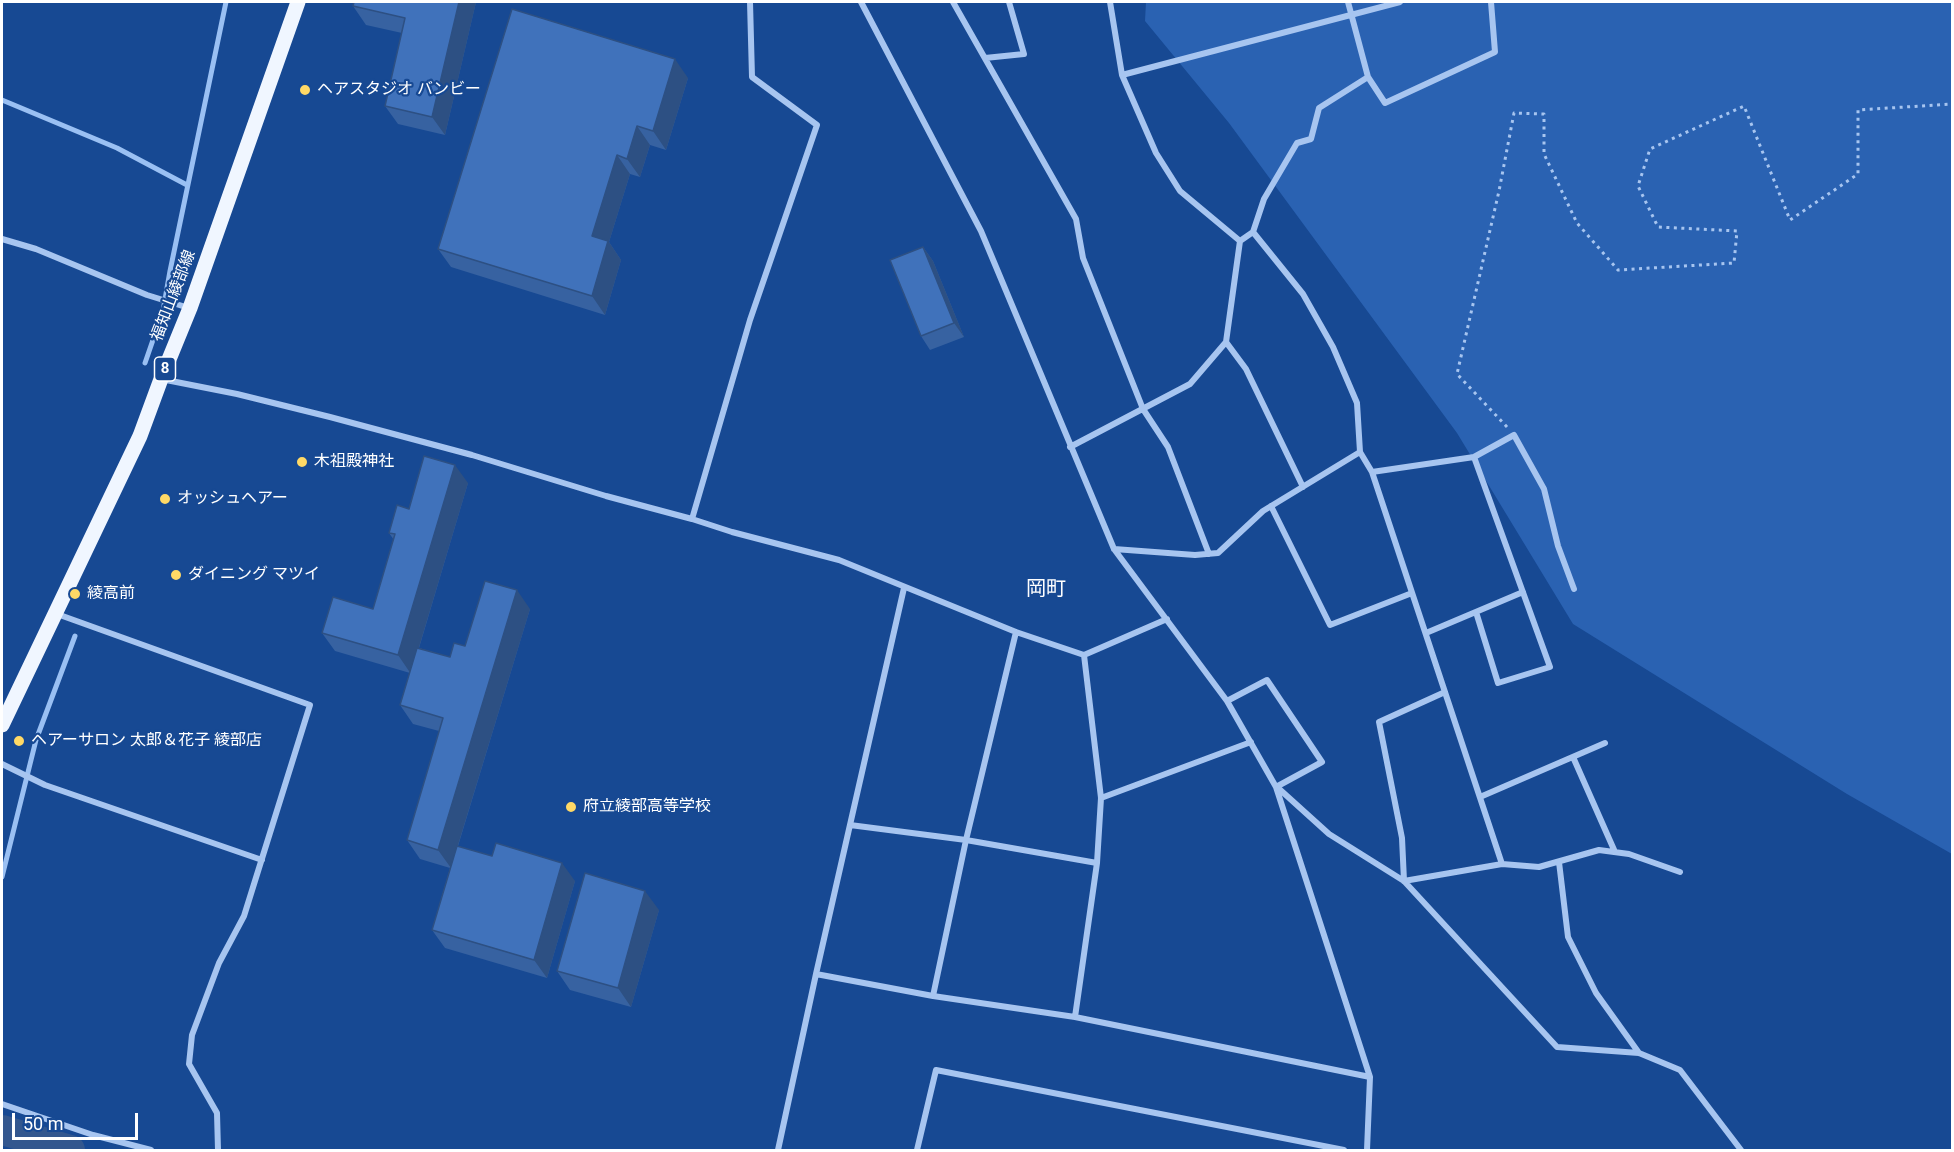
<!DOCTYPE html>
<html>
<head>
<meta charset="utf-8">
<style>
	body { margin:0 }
	#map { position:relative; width:1954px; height:1152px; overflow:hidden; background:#174993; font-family:Roboto,sans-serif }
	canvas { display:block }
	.frame { position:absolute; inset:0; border:3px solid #fff; pointer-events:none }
	.scale { position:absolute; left:12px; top:1113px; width:126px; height:27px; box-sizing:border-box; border:3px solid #fff; border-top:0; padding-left:8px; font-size:18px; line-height:21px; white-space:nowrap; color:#fff; -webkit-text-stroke:4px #174993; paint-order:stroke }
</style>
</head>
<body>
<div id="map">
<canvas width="1954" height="1152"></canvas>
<div class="frame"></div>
<div class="scale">50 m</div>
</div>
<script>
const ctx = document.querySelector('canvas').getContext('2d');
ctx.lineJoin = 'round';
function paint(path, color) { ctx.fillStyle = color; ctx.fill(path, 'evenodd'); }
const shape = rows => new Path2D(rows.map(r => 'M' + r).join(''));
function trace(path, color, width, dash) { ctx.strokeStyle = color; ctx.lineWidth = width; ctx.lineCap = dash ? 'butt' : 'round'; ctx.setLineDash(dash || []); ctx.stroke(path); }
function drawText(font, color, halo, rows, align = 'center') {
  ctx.font = font + ' Roboto,"Noto Sans JP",sans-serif'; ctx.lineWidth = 4.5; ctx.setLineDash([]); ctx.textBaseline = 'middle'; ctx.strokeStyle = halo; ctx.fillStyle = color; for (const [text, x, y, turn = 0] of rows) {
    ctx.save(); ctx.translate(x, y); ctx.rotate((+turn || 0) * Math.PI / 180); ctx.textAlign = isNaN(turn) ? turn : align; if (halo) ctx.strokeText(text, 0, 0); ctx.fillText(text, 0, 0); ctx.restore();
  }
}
paint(shape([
	[1146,2,1952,2,1952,854,1847,794,1573,624,1457,433,1229,123,1145,21]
]), '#2a62b2');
trace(shape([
	[2,100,117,148,187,185],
	[145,363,163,311,170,271,226,2],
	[2,877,36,740,75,636]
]), '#9ac0f3', 5);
trace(shape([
	[2,1130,70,1150]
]), '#33578e', 30);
trace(shape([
	[1507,427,1457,374,1499,191,1514,113,1544,114,1544,154,1577,223,1618,270,1734,263,1737,231,1658,227,1638,186,1650,149,1744,106,1790,220,1858,174,1858,110,1952,104]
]), '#a7c5f0', 3, [3, 4.5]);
trace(shape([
	[861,2,981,231,1114,549,1227,701,1276,787,1370,1077,1367,1150],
	[953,2,1076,219,1083,258,1143,409,1168,447,1209,554],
	[1110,2,1122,75,1156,153,1180,191,1240,241],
	[1348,2,1368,77,1385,103,1495,52,1491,2],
	[985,58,1024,54,1009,2],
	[1122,75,1400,2],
	[1253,232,1264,199,1297,143,1311,139,1319,108,1368,77],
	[2,239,36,249,147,295,189,308],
	[1226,342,1246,369,1303,487],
	[161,379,237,394,330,417,472,455,606,496,692,519,732,532,839,560,1016,632,1084,655,1167,619],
	[1070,447,1190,384,1226,342,1240,241,1253,232,1303,294,1333,347,1357,403,1360,452,1372,472,1502,864],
	[1474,457,1550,667,1498,683,1476,612],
	[1372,472,1474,457,1514,435,1544,489,1558,546,1574,589],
	[1271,506,1330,625,1412,593],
	[692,519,750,320,817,125,752,77,750,2],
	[1114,549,1195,555,1218,553,1263,511,1360,452],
	[57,614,310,705,244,916,219,963,192,1035,189,1064,217,1113,218,1150],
	[1426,633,1523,592],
	[1227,701,1267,680,1322,762,1276,787],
	[1573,757,1615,852],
	[2,764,45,785,262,860],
	[1277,787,1329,834,1404,881,1557,1047,1639,1053,1680,1070,1741,1150],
	[1480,797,1605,743],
	[1101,798,1251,742],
	[850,825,966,840,1097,863],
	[1559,862,1568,937,1596,993,1639,1053],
	[1404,881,1502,864,1539,867,1599,850,1629,854,1680,872],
	[1404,881,1402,838,1379,722,1445,692],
	[816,974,933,996,1075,1017,1370,1077],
	[933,996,966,840,1016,632],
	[1075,1017,1097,863,1101,798,1084,655],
	[2,1104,93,1135,151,1150],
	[778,1150,816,974,904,588],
	[917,1150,936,1070,1344,1150]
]), '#a7c5f0', 6);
trace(shape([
	[2,725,140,436,161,379,190,308,298,2]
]), '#f0f6ff', 15);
paint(shape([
	[354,2,476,2,445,135,398,124,385,106,402,33,366,25,353,6],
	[688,78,666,150,650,145,640,177,630,174,609,242,621,260,605,315,451,267,438,249],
	[923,247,933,261,964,337,930,350,921,336],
	[468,483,419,648,450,657,465,646,530,609,458,846,575,881,547,978,445,948,432,930,450,868,420,859,407,840,439,731,413,724,400,705,410,673,335,651,322,633,373,609,394,540,389,533,409,509],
	[659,910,631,1007,570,990,557,971]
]), '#3762a1');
paint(shape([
	[459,2,476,2,445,135,432,117],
	[675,59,688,78,666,150,653,131],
	[637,126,650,145,640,177,627,159],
	[617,155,630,174,609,242,621,260,605,315,592,296,592,236],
	[923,247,933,261,964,337,954,323],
	[455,465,468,483,411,674,398,655],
	[517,590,530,609,451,868,438,850],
	[562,863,575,881,547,978,534,960],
	[645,891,659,910,631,1007,618,988]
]), '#2d5083');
const building = shape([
	[354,2,459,2,432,117,385,106,405,18,353,6,354,2],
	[512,9,675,59,653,131,637,126,627,159,617,155,592,236,608,241,592,296,438,249,512,9],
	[923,247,954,323,921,336,890,260,923,247],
	[424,456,455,465,398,655,322,633,333,597,373,609,395,534,389,533,397,505,409,509,424,456],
	[485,581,517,590,438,850,407,840,443,718,400,705,417,648,450,657,454,643,465,646,485,581],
	[496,843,562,863,534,960,432,930,457,846,492,856,496,843],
	[585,873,645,891,618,988,557,971,585,873]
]);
paint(building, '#4072bb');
trace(building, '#2d5083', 1.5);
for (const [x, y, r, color] of [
	[305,90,6,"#ffd966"],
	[302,462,6,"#ffd966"],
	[165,499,6,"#ffd966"],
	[176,575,6,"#ffd966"],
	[75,594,6,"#ffd966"],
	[19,741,6,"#ffd966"],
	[571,807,6,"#ffd966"]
]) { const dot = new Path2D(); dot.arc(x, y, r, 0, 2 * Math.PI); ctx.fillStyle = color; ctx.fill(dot); trace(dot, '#174993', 2); }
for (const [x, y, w] of [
	[165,369,21]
]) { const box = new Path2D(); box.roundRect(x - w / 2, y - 12, w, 24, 4.5); ctx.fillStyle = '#174993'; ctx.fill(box); trace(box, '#fff', 1.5); }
drawText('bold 15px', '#fff', null, [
	["8",165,369]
]);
drawText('16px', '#fff', '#174993', [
	["ヘアスタジオ バンビー",317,90],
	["木祖殿神社",314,462],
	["オッシュヘアー",177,499],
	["ダイニング マツイ",188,575],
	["綾高前",87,594],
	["ヘアーサロン 太郎＆花子 綾部店",31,741],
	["府立綾部高等学校",583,807]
], 'left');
drawText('16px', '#fff', '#174993', [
	["福知山綾部線",174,296,-69]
]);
drawText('20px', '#fff', '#174993', [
	["岡町",1046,590]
]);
</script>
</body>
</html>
